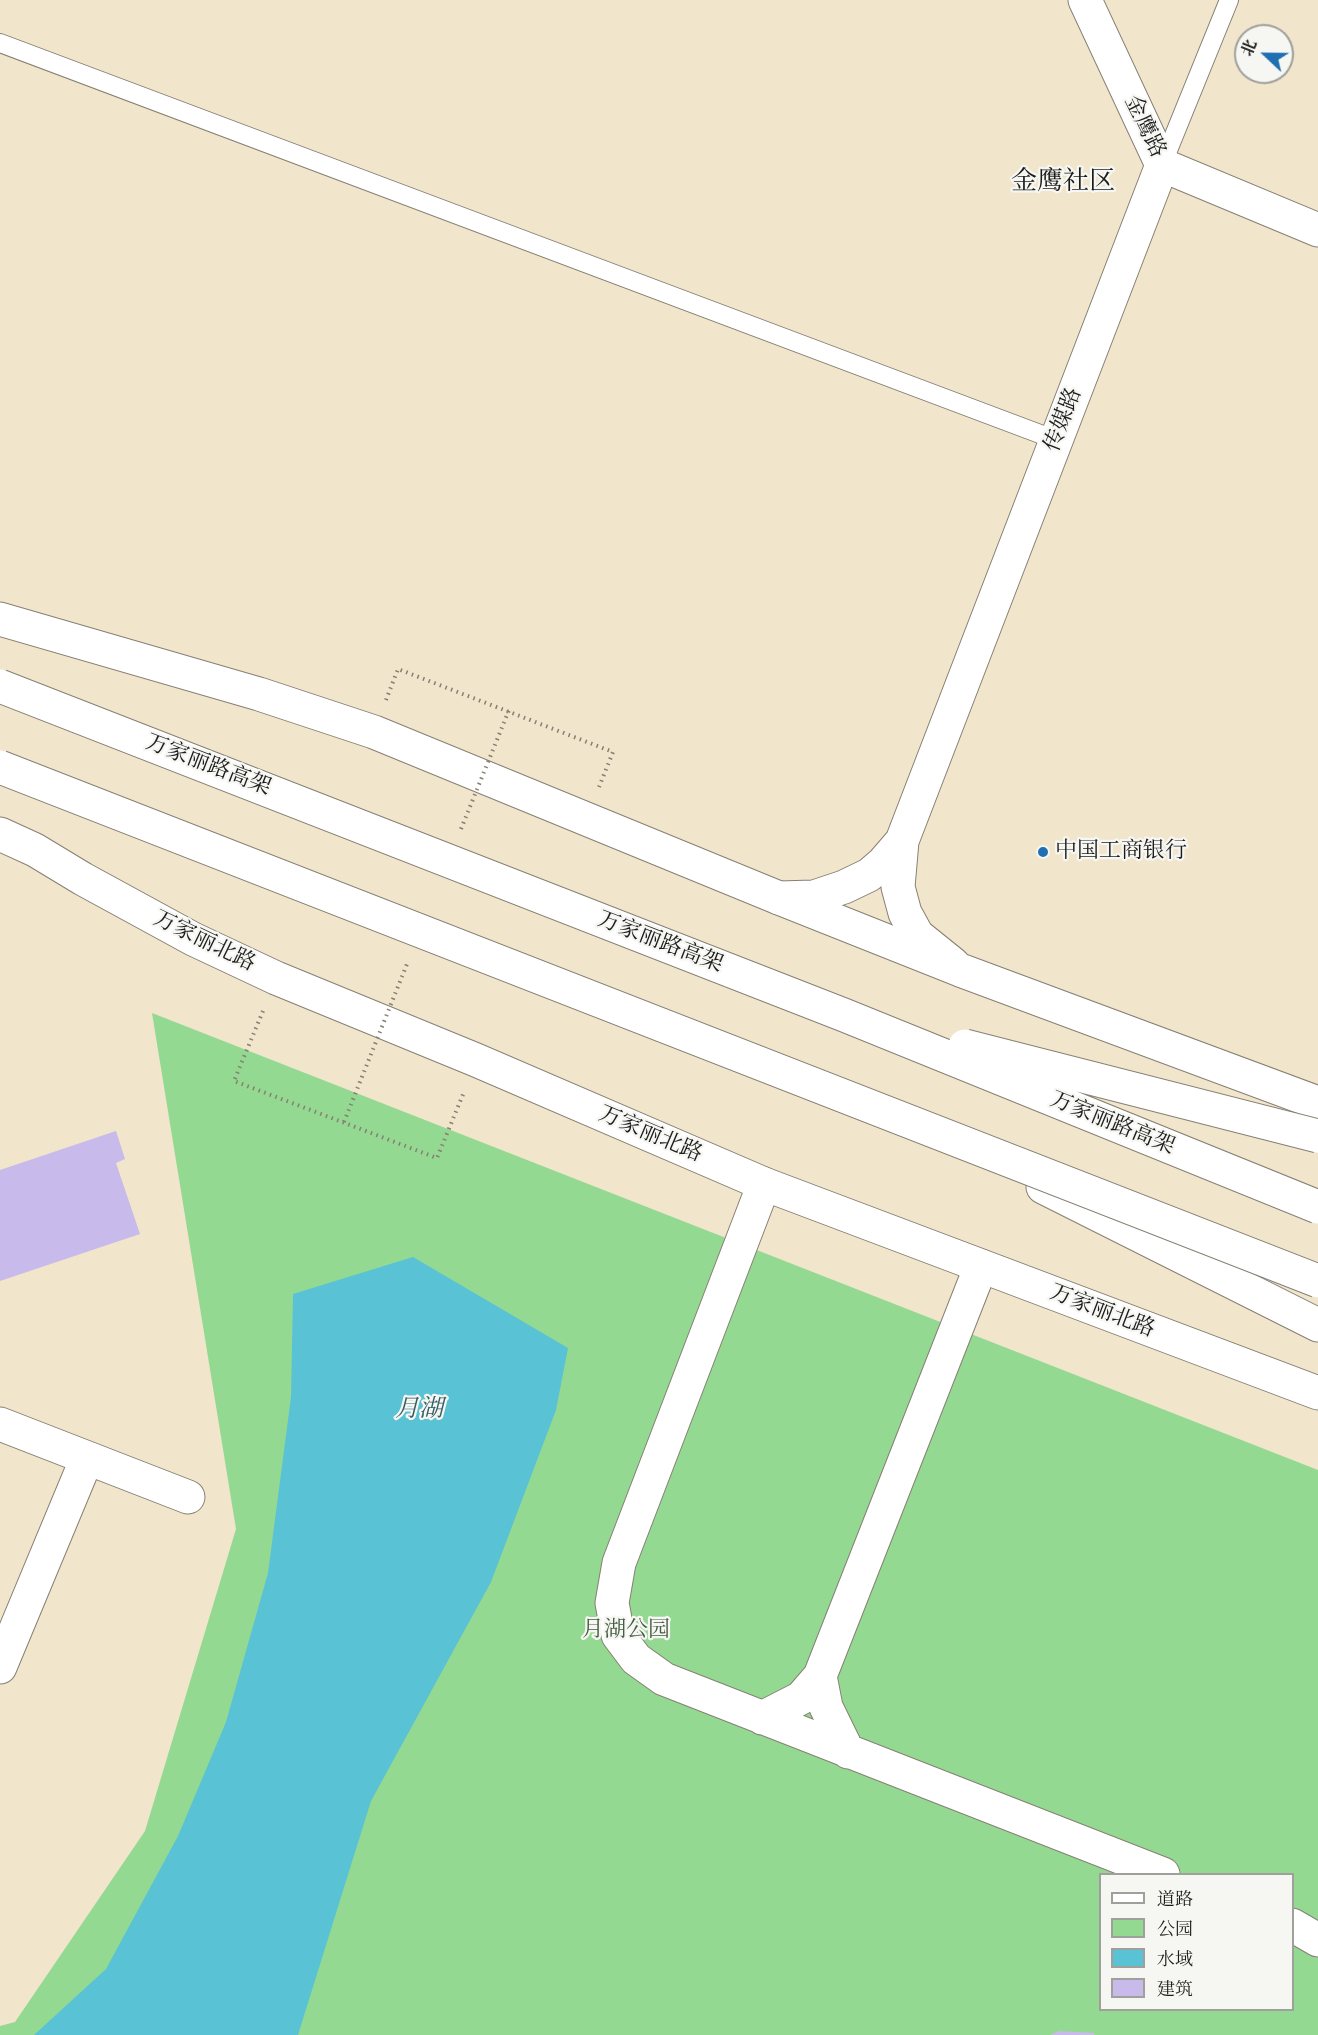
<!DOCTYPE html>
<html>
<head>
<meta charset="utf-8">
<style>
	body { margin:0 }
	#map { position:relative; width:1318px; height:2035px; overflow:hidden; background:#f1e5cc; font-family:Cardo,"Noto Serif SC",serif }
	canvas { display:block }
	.legend { position:absolute; left:1099px; top:1873px; width:195px; height:138px; box-sizing:border-box; background:#f6f6f2; border:2px solid #9f9f9c; margin:0; padding:8px 10px; list-style:none; font-size:18px; color:#1c1c1c }
	.legend li { display:flex; align-items:center; gap:12px; height:30px }
	.legend b { width:30px; border:2px solid #9f9f9c }
	.north { position:absolute; left:1234px; top:24px; width:60px; height:60px; box-sizing:border-box; background:#f6f6f2; border:2px solid #9f9f9c; border-radius:50%; rotate:292deg; font-size:16px; font-weight:700; line-height:24px; text-align:center; color:#1c1c1c }
	.north::after { content:''; display:block; margin:auto; width:21px; height:27px; background:#1f6fb2; clip-path:polygon(50% 0,100% 100%,50% 72%,0 100%) }
</style>
</head>
<body>
<div id="map">
<canvas width="1318" height="2035"></canvas>
<ul class="legend">
<li><b style="height:8px;background:#fff"></b>道路</li>
<li><b style="height:16px;background:#94d992"></b>公园</li>
<li><b style="height:16px;background:#59c2d4"></b>水域</li>
<li><b style="height:16px;background:#c8baea"></b>建筑</li>
</ul>
<div class="north">北</div>
</div>
<script>
const ctx = document.querySelector('canvas').getContext('2d');
ctx.lineJoin = 'round';
function paint(path, color) { ctx.fillStyle = color; ctx.fill(path, 'evenodd'); }
const shape = rows => new Path2D(rows.map(r => 'M' + r).join(''));
function trace(path, color, width, dash) { ctx.strokeStyle = color; ctx.lineWidth = width; ctx.lineCap = dash ? 'butt' : 'round'; ctx.setLineDash(dash || []); ctx.stroke(path); }
function drawText(font, color, halo, rows, align = 'center') {
  ctx.font = font + ' Cardo,"Noto Serif SC",serif'; ctx.lineWidth = 4.5; ctx.setLineDash([]); ctx.textBaseline = 'middle'; ctx.strokeStyle = halo; ctx.fillStyle = color; for (const [text, x, y, turn = 0] of rows) {
    ctx.save(); ctx.translate(x, y); ctx.rotate((+turn || 0) * Math.PI / 180); ctx.textAlign = isNaN(turn) ? turn : align; if (halo) ctx.strokeText(text, 0, 0); ctx.fillText(text, 0, 0); ctx.restore();
  }
}
paint(shape([
	[152,1013,1318,1470,1318,2035,0,2035,0,2026,15,2022,145,1831,236,1529],
	[1100,1874,1292,1874,1292,2010,1100,2010]
]), '#94d992');
paint(shape([
	[413,1257,568,1348,556,1410,491,1582,371,1801,298,2035,34,2035,106,1969,178,1836,226,1722,268,1573,291,1397,293,1294]
]), '#59c2d4');
paint(shape([
	[116,1131,125,1159,116,1163,140,1234,0,1281,0,1170],
	[1059,2031,1094,2033,1094,2035,1050,2035]
]), '#c8baea');
const service = shape([
	[0,43,1056,440],
	[1162,165,1229,0]
]);
const minor = shape([
	[1085,0,1162,165,1318,230],
	[779,898,814,897,844,887,869,875,883,863,902,841],
	[953,964,917,935,905,913,898,887,902,841,1162,165],
	[764,1184,619,1563,612,1603,618,1635,636,1659,664,1679,1163,1874],
	[0,1424,188,1497],
	[0,1667,87,1458],
	[820,1676,826,1707,848,1752],
	[762,1718,801,1698,820,1676,981,1266],
	[1292,1925,1318,1940]
]);
const primary = shape([
	[0,619,259,694,374,732,779,898,960,970,1318,1103],
	[0,834,35,850,83,879,193,939,276,978,476,1060,764,1184,1318,1393]
]);
const trunk = shape([
	[1043,1187,1318,1325]
]);
trace(service, '#868074', 20);
trace(minor, '#868074', 35);
trace(primary, '#868074', 35);
trace(trunk, '#868074', 35);
trace(shape([
	[386,700,398,669,613,752,599,787],
	[263,1011,234,1081,437,1158,464,1092]
]), '#868074', 4, [1.5, 4.5]);
trace(service, '#fff', 18);
trace(minor, '#fff', 33);
trace(primary, '#fff', 33);
trace(trunk, '#fff', 33);
const trunkBridge = shape([
	[0,686,844,1015,1318,1207],
	[0,767,1318,1281],
	[965,1046,1318,1136]
]);
trace(trunkBridge, '#868074', 35, []);
trace(shape([
	[461,829,509,710],
	[344,1122,407,964]
]), '#868074', 4, [1.5, 4.5]);
trace(trunkBridge, '#fff', 33);
for (const [x, y, r, color] of [
	[1043,852,6,"#1f6fb2"]
]) { const dot = new Path2D(); dot.arc(x, y, r, 0, 2 * Math.PI); ctx.fillStyle = color; ctx.fill(dot); trace(dot, '#f6f6f2', 2); }
drawText('22px', '#1c1c1c', '#f6f6f2', [
	["金鹰路",1144,127,64],
	["传媒路",1064,420,-69],
	["万家丽路高架",208,766,21],
	["万家丽北路",204,942,26],
	["万家丽路高架",660,943,21],
	["万家丽路高架",1112,1124,22],
	["万家丽北路",650,1135,23],
	["万家丽北路",1102,1312,21]
]);
drawText('22px', '#1c1c1c', '#f6f6f2', [
	["中国工商银行",1055,852]
], 'left');
drawText('22px', '#465e45', '#f6f6f2', [
	["月湖公园",626,1631]
]);
drawText('italic 24px', '#345e66', '#f6f6f2', [
	["月湖",419,1410]
]);
drawText('26px', '#1c1c1c', '#f6f6f2', [
	["金鹰社区",1063,183]
]);
</script>
</body>
</html>
